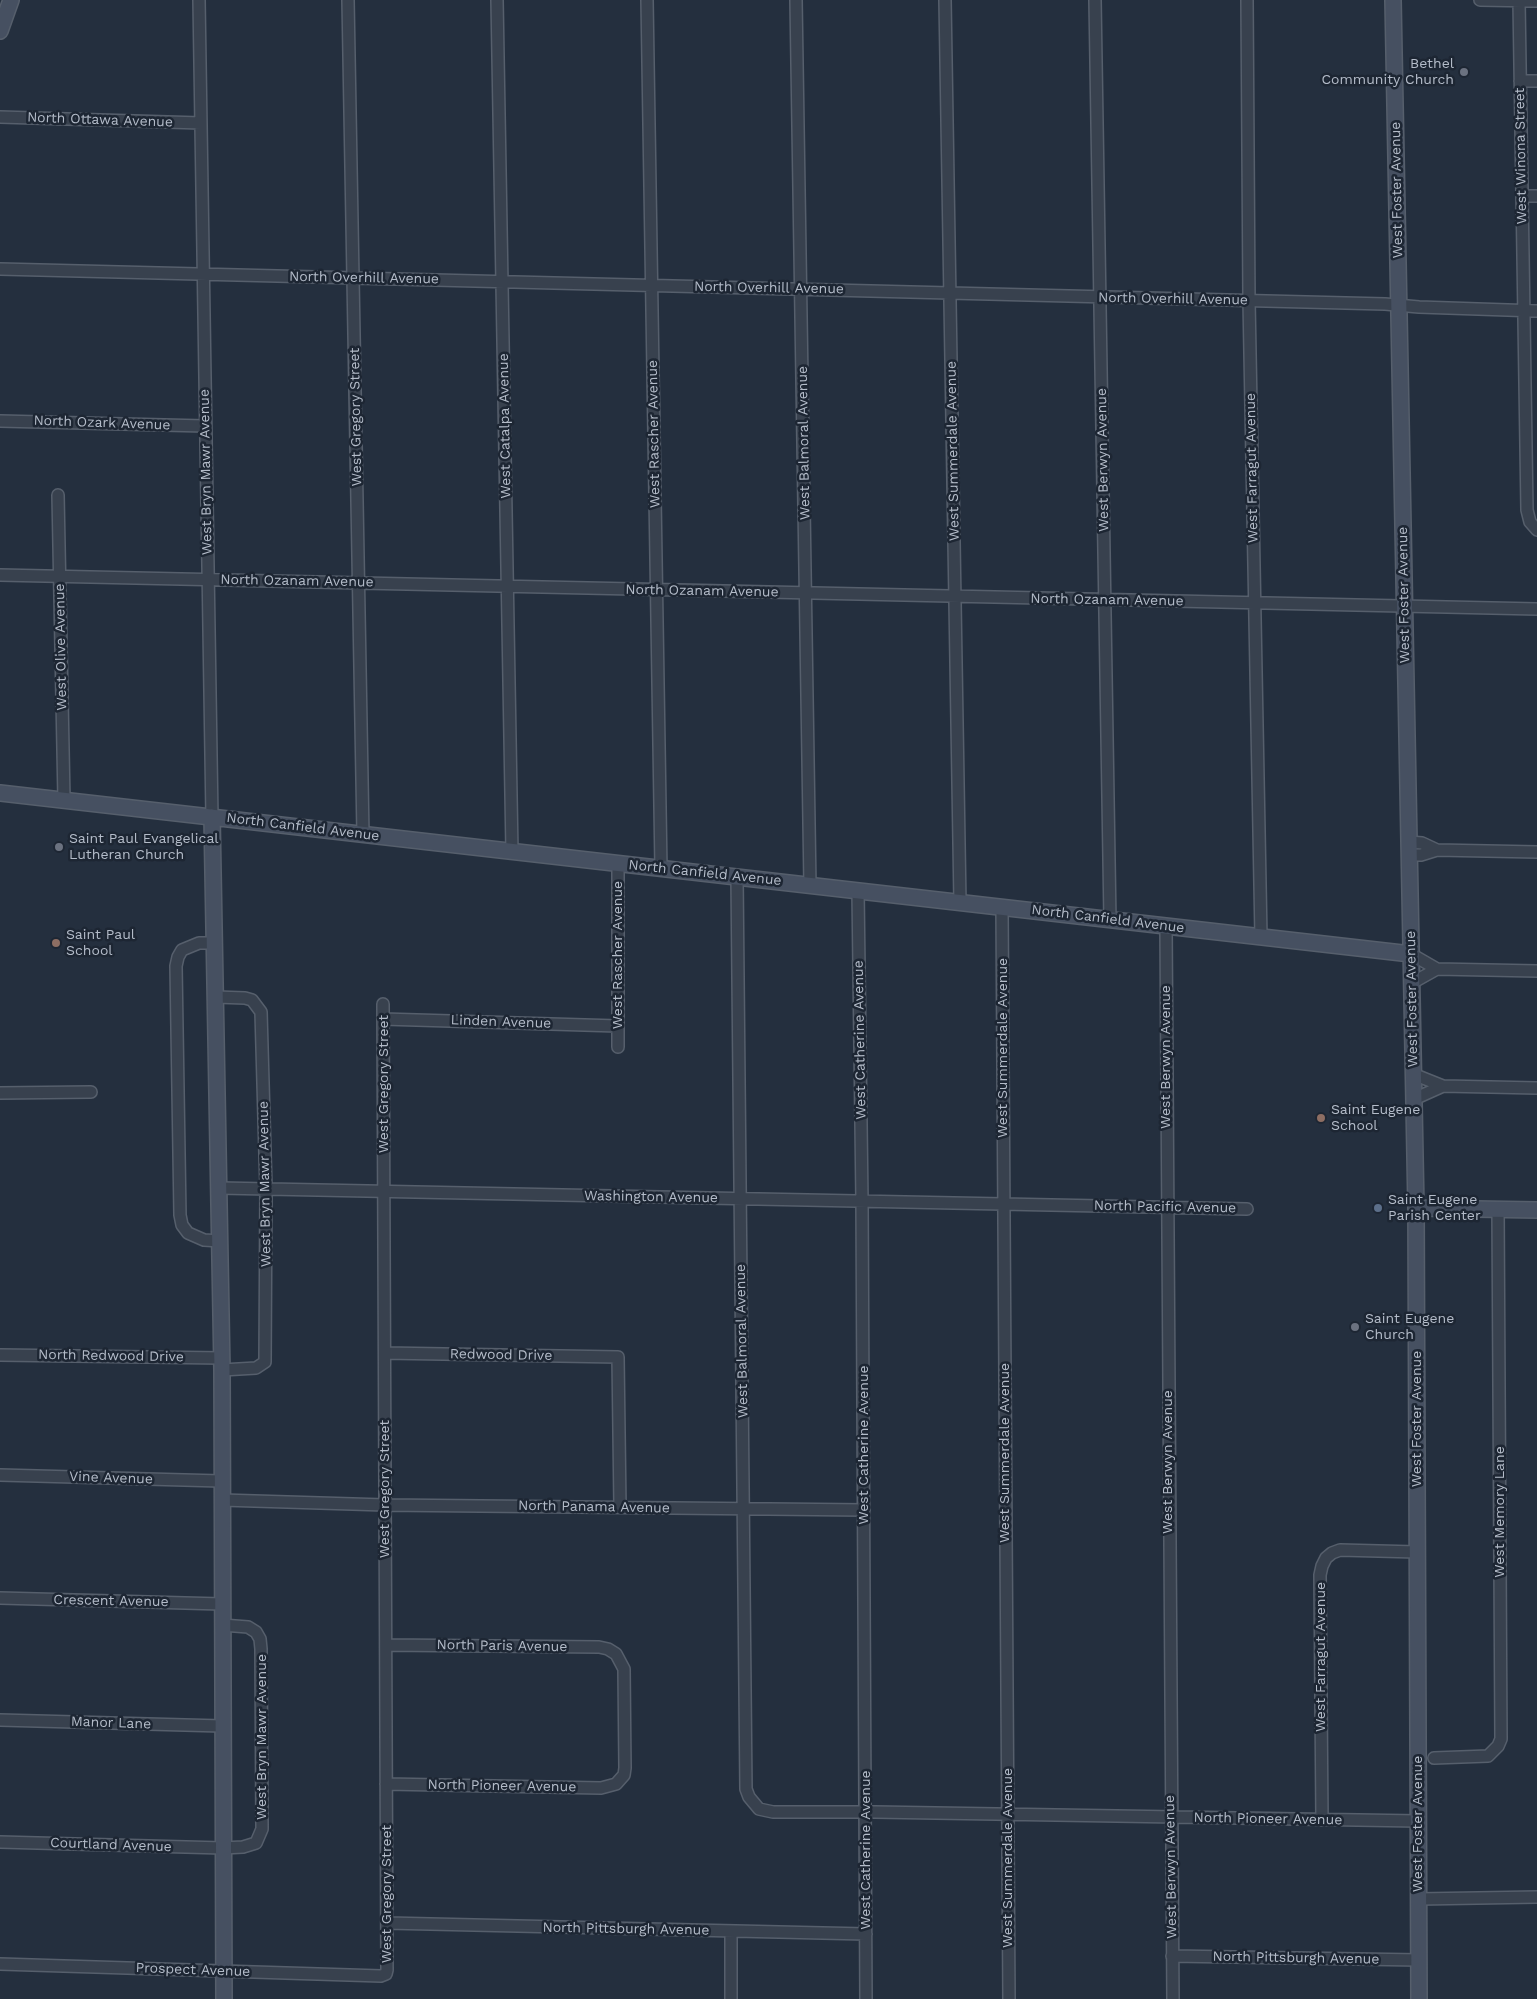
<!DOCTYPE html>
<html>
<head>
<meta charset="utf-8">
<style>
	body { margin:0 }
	canvas { display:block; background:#242f3e }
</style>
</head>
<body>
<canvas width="1537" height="1999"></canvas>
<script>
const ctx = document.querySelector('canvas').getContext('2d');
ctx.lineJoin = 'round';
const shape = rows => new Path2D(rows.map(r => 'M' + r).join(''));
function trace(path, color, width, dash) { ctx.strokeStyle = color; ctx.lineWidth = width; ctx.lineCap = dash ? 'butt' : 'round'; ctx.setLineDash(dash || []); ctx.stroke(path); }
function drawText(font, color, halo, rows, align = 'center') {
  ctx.font = font + ' "Work Sans",sans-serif'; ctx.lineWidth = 5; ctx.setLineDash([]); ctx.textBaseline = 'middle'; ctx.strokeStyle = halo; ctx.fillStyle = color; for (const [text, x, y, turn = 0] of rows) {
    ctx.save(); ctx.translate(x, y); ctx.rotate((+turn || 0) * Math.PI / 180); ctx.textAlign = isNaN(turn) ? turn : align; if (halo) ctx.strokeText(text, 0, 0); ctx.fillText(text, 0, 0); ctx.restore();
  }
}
const street = shape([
	[199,0,212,817],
	[348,0,363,834],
	[497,0,512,851],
	[647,0,661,868],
	[796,0,810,885],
	[945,0,960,902],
	[1095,0,1110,920],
	[1247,0,1249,300,1261,937],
	[1480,0,1537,1],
	[1519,1,1527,510,1530,522,1537,530],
	[1520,81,1537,81],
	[0,117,201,123],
	[1522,196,1537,196],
	[0,269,1385,304,1419,307,1537,311],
	[0,421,205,426],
	[58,495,64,800],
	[0,575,1537,609],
	[1409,842,1422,843,1437,850,1537,852],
	[1409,855,1421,855,1437,850],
	[618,863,618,1047],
	[737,877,746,1789,749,1797,759,1809,773,1812,875,1812,1418,1821],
	[858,891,862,1201,866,1999],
	[1002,907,1009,1999],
	[1166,926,1173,1999],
	[215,943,199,943,182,950,178,957,176,966,180,1215,182,1225,188,1233,204,1240,220,1241],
	[1411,954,1437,969],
	[1412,983,1437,969,1537,971],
	[216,997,245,998,252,1000,261,1012,266,1189,265,1362,256,1368,222,1370],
	[383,1019,618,1026],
	[1413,1074,1443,1086,1537,1088],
	[0,1093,91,1092],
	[1414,1099,1443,1086],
	[220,1188,1247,1209],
	[385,1353,618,1357,620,1507],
	[0,1355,222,1358],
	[0,1475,221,1481],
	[222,1500,385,1505,864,1510],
	[0,1598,222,1604],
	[386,1645,599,1647,608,1649,616,1654,624,1669,625,1768,624,1775,616,1784,601,1788,386,1784],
	[0,1720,222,1726],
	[1434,1758,1488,1756,1498,1746,1501,1739,1498,1209],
	[1322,1820,1320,1575,1322,1566,1326,1558,1332,1553,1340,1550,1417,1552],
	[0,1842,223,1848,243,1847,256,1843,262,1829,261,1649,260,1639,256,1632,248,1627,222,1625],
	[1419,1899,1537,1897],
	[387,1923,866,1934],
	[731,1931,731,1999],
	[1172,1956,1419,1960],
	[0,1964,381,1976,386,1974,387,1970,383,1004]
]);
const secondary = shape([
	[1393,0,1416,1208,1419,1999],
	[0,31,11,0],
	[0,793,1411,954],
	[212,817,222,1370,224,1999],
	[1416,1208,1537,1210]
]);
trace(street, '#565f6c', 14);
trace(secondary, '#565f6c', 18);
trace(street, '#38414e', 11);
trace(secondary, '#465061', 15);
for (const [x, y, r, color] of [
	[1464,72,5,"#6b7280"],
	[59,847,5,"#6b7280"],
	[56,943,5,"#8d6e63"],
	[1321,1118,5,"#8d6e63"],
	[1378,1208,5,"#5c6f8a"],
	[1355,1327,5,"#6b7280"]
]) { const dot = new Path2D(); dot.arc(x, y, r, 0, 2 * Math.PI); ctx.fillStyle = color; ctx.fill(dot); trace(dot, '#1d2633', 2); }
drawText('14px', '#b4bcc9', '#1d2633', [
	["Bethel",1454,64,"right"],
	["Community Church",1454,80,"right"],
	["Saint Paul Evangelical",69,839],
	["Lutheran Church",69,855],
	["Saint Paul",66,935],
	["School",66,951],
	["Saint Eugene",1331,1110],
	["School",1331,1126],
	["Saint Eugene",1388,1200],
	["Parish Center",1388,1216],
	["Saint Eugene",1365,1319],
	["Church",1365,1335]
], 'left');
drawText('14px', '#b4bcc9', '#1d2633', [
	["North Ottawa Avenue",100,120,2],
	["West Winona Street",1521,156,-91],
	["West Foster Avenue",1397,190,-91],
	["North Overhill Avenue",364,278,1],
	["North Overhill Avenue",769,288,1],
	["North Overhill Avenue",1173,299,1],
	["West Gregory Street",356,417,-91],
	["North Ozark Avenue",102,423,2],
	["West Catalpa Avenue",505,426,-91],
	["West Rascher Avenue",654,434,-91],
	["West Balmoral Avenue",804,443,-91],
	["West Summerdale Avenue",953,451,-91],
	["West Berwyn Avenue",1103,460,-91],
	["West Farragut Avenue",1252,468,-91],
	["West Bryn Mawr Avenue",206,472,-91],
	["North Ozanam Avenue",297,581,1],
	["North Ozanam Avenue",702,591,1],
	["West Foster Avenue",1404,595,-91],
	["North Ozanam Avenue",1107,600,1],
	["West Olive Avenue",61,647,-91],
	["North Canfield Avenue",303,827,7],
	["North Canfield Avenue",705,873,6],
	["North Canfield Avenue",1108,919,7],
	["West Rascher Avenue",618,955,-90],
	["West Foster Avenue",1412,999,-91],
	["Linden Avenue",501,1022,2],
	["West Catherine Avenue",860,1040,-91],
	["West Summerdale Avenue",1003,1048,-90],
	["West Berwyn Avenue",1166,1057,-90],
	["West Gregory Street",384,1084,-90],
	["West Bryn Mawr Avenue",265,1184,-91],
	["Washington Avenue",651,1197,1],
	["North Pacific Avenue",1165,1207,1],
	["West Balmoral Avenue",742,1341,-91],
	["Redwood Drive",501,1355,1],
	["North Redwood Drive",111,1356,1],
	["West Foster Avenue",1417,1419,-90],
	["West Catherine Avenue",864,1445,-90],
	["West Summerdale Avenue",1005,1453,-90],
	["West Berwyn Avenue",1168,1462,-90],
	["Vine Avenue",111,1478,2],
	["West Gregory Street",385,1489,-90],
	["North Panama Avenue",594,1507,1],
	["West Memory Lane",1500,1512,-90],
	["Crescent Avenue",111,1601,1],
	["North Paris Avenue",502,1646,1],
	["West Farragut Avenue",1321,1657,-90],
	["Manor Lane",111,1723,2],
	["West Bryn Mawr Avenue",262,1737,-90],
	["North Pioneer Avenue",502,1786,1],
	["North Pioneer Avenue",1268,1819,1],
	["West Foster Avenue",1418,1824,-90],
	["Courtland Avenue",111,1845,2],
	["West Catherine Avenue",866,1850,-90],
	["West Summerdale Avenue",1008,1858,-90],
	["West Berwyn Avenue",1171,1867,-91],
	["West Gregory Street",387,1894,-90],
	["North Pittsburgh Avenue",626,1929,1],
	["North Pittsburgh Avenue",1296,1958,1],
	["Prospect Avenue",193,1970,2]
]);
</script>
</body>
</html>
